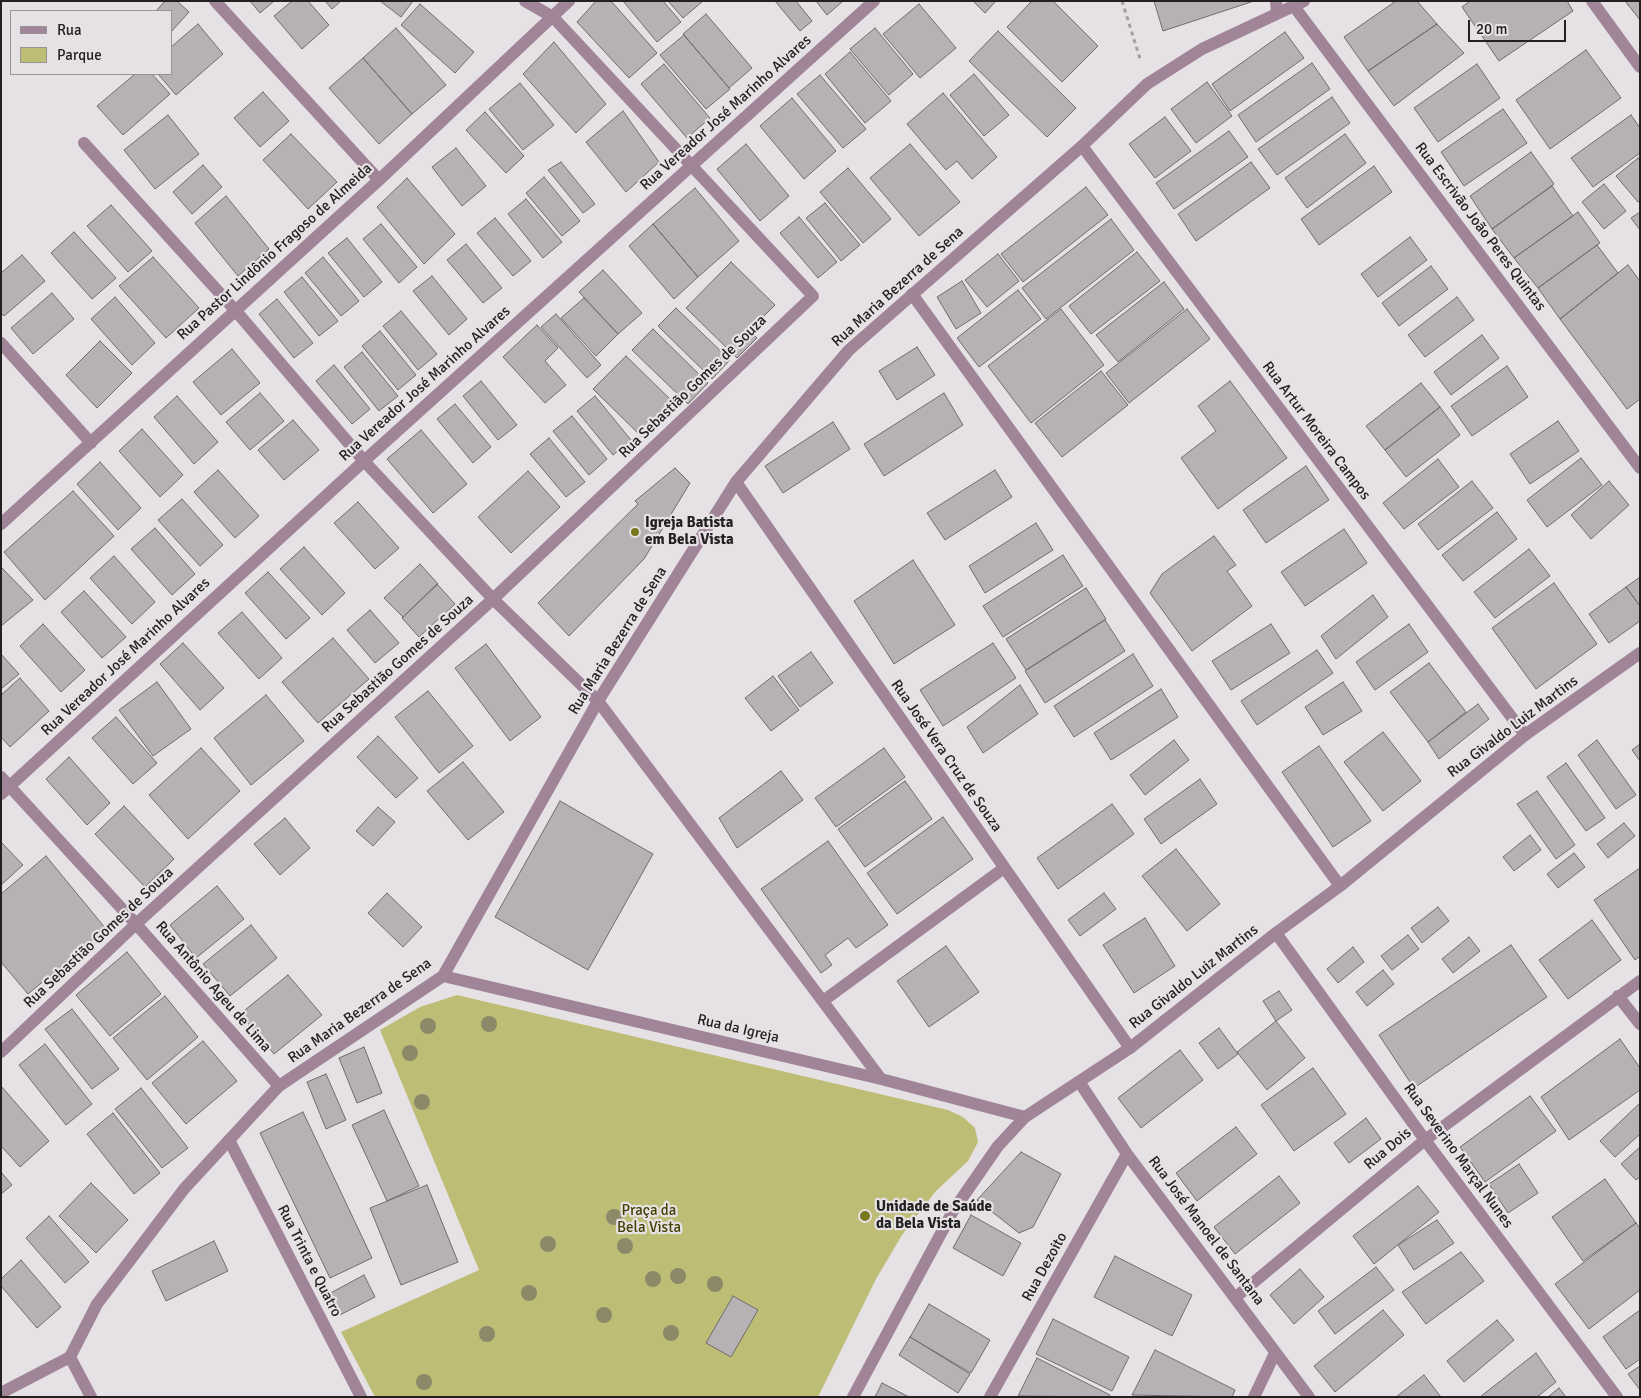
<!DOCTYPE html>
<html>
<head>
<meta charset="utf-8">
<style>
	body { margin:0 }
	#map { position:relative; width:1641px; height:1398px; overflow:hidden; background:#e6e1e4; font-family:Signika,sans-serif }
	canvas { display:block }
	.frame { position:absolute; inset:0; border:2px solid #222021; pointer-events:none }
	.legend { position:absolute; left:10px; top:10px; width:162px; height:65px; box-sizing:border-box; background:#e6e1e4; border:1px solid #989496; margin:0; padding:6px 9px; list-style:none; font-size:15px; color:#222021 }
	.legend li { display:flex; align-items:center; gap:10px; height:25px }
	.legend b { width:25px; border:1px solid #989496 }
	.scale { position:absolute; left:1468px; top:20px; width:98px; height:22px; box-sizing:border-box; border:2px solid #222021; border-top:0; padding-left:6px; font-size:15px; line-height:18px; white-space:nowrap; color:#222021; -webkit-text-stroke:4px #e6e1e4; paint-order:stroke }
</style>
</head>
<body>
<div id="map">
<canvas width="1641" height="1398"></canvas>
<div class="frame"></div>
<ul class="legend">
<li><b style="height:6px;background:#a08497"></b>Rua</li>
<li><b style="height:14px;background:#bebd76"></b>Parque</li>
</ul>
<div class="scale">20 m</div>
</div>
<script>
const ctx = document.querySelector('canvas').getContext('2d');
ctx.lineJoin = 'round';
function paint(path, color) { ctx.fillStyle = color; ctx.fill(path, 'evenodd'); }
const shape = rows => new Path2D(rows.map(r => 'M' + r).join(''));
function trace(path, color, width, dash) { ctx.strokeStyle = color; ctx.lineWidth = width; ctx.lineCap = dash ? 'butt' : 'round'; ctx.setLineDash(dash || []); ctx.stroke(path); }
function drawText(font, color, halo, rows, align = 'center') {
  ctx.font = font + ' Signika,sans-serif'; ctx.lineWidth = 4.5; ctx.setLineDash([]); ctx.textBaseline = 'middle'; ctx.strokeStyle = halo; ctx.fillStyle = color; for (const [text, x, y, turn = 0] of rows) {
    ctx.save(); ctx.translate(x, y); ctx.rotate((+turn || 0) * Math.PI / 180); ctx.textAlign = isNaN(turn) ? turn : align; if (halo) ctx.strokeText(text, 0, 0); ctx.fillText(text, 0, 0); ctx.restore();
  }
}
paint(shape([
	[457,995,948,1110,963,1117,975,1128,978,1142,968,1161,936,1191,902,1235,876,1279,818,1397,375,1397,341,1332,479,1270,380,1030,420,1007]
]), '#bebd76');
const building = shape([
	[165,1,177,1,189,12,171,32,171,11,156,11,165,1],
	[250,1,274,1,260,13,250,1],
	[292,1,308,1,329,25,302,49,274,16,292,1],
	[325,1,341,1,332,9,325,1],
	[380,1,413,1,401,17,380,1],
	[596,1,611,1,657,53,629,78,577,22,596,1],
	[623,1,663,1,681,22,657,42,623,1],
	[668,1,703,1,683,18,668,1],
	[775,1,796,1,812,21,800,31,775,1],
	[816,1,843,1,827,15,816,1],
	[973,1,996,1,985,13,973,1],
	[1032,1,1053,1,1098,46,1062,82,1007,27,1032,1],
	[1154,1,1254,1,1163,31,1154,1],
	[1396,1,1417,1,1437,24,1368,71,1344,37,1396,1],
	[1470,1,1567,1,1573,11,1499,61,1462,7,1470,1],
	[1625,1,1640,1,1640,20,1625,1],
	[420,4,474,52,455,73,401,25,420,4],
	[919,4,956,48,920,78,883,34,919,4],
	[706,14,752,68,729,88,683,34,706,14],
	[198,24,223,54,176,95,158,74,171,74,171,47,198,24],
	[1437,24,1464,53,1394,106,1368,71,1437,24],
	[396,28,446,85,412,114,363,58,396,28],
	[875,28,913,74,889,95,850,49,875,28],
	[998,31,1076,108,1047,137,969,61,998,31],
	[1285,32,1304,58,1230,111,1212,84,1285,32],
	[684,35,730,89,706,109,660,55,684,35],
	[554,42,606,104,576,133,523,74,554,42],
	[1586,50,1621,98,1550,149,1516,100,1586,50],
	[850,52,891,101,865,123,825,74,850,52],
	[363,58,412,114,379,144,329,88,363,58],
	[1312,63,1330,89,1256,142,1238,115,1312,63],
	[664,64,710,118,687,138,641,84,664,64],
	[1477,64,1500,98,1438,142,1414,108,1477,64],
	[135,74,152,74,170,94,123,135,97,106,135,74],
	[974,74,1009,115,984,136,950,95,974,74],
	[820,75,866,129,843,148,797,94,820,75],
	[1207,82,1232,116,1196,143,1171,109,1207,82],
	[520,83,554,125,523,150,489,109,520,83],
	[263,92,289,121,260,147,234,118,263,92],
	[943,93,997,157,972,179,957,161,946,170,907,124,943,93],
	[1332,97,1350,123,1277,175,1258,149,1332,97],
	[792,98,836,151,804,179,760,126,792,98],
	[1503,109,1527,143,1464,186,1441,152,1503,109],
	[623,111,659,162,626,192,586,142,623,111],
	[485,112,524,156,506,173,466,130,485,112],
	[168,115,199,154,155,189,124,150,168,115],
	[1631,115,1640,128,1640,153,1593,187,1571,158,1631,115],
	[1165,117,1191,151,1155,178,1129,144,1165,117],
	[1229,131,1248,157,1174,209,1156,183,1229,131],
	[291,134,337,182,308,209,263,160,291,134],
	[1345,134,1366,163,1307,208,1285,178,1345,134],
	[746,144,789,196,760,221,717,169,746,144],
	[910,144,960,202,919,236,870,178,910,144],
	[456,148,486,186,462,206,432,167,456,148],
	[1531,152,1554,184,1492,229,1470,196,1531,152],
	[1638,158,1640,161,1640,201,1638,202,1616,176,1638,158],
	[561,162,595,204,583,213,548,170,561,162],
	[1251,162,1270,188,1196,241,1178,214,1251,162],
	[203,165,222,187,192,214,173,192,203,165],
	[1374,166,1392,192,1319,245,1301,219,1374,166],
	[848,168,891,219,863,243,820,192,848,168],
	[544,177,580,221,562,236,526,193,544,177],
	[407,178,455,234,424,264,377,207,407,178],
	[1604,184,1626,211,1604,229,1582,202,1604,184],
	[1552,186,1573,216,1514,258,1492,229,1552,186],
	[1086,187,1108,215,1023,282,1001,254,1086,187],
	[695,188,739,241,698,277,653,224,695,188],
	[226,196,269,249,238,276,195,223,226,196],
	[526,199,562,242,543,258,508,214,526,199],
	[825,203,860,245,841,261,806,218,825,203],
	[111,205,152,251,128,272,87,226,111,205],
	[1578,212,1600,243,1538,288,1514,258,1578,212],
	[1640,212,1640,230,1631,218,1640,212],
	[799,217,837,262,818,278,780,233,799,217],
	[495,218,531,261,513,276,477,233,495,218],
	[1111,219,1134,250,1046,319,1022,288,1111,219],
	[381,224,417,267,399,283,363,239,381,224],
	[653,224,698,277,674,299,629,246,653,224],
	[74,232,116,278,92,299,51,253,74,232],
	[1410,237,1427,260,1378,297,1361,274,1410,237],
	[347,238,382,282,364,297,328,253,347,238],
	[466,244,502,288,483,303,447,260,466,244],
	[1597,245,1618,273,1560,319,1538,288,1597,245],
	[1137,252,1160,281,1091,334,1069,306,1137,252],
	[998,254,1019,281,987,307,965,280,998,254],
	[22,255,45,281,4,316,1,313,1,273,22,255],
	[153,257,199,308,166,338,119,286,153,257],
	[323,257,359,301,341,316,305,273,323,257],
	[731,262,775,305,749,331,757,338,737,358,686,308,731,262],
	[1628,265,1640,281,1640,399,1627,409,1560,319,1628,265],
	[1431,266,1448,289,1399,326,1382,303,1431,266],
	[603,270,642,313,618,334,579,292,603,270],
	[432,276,467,319,449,335,413,291,432,276],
	[302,277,338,321,319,336,284,292,302,277],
	[962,281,981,313,956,329,937,297,962,281],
	[1164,282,1184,309,1118,362,1096,335,1164,282],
	[1018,290,1041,319,979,367,957,338,1018,290],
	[52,293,74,319,33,354,11,328,52,293],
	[115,297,155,343,132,365,91,319,115,297],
	[1457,297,1474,320,1425,357,1408,335,1457,297],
	[584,298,618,334,596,356,561,318,584,298],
	[277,299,313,343,294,358,259,314,277,299],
	[676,308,730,360,712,379,658,326,676,308],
	[1061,309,1104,365,1031,423,988,366,1061,309],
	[1187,309,1210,339,1129,403,1106,373,1187,309],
	[401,311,437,354,418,370,383,326,401,311],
	[556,314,601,365,587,378,541,327,556,314],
	[537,325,558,348,545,361,566,385,545,403,503,357,537,325],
	[653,329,708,383,688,404,632,350,653,329],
	[380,331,416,375,398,390,362,346,380,331],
	[1482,335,1499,358,1451,395,1434,372,1482,335],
	[100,341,132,373,97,408,66,375,100,341],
	[917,347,935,375,897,400,879,371,917,347],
	[232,349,260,383,221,415,193,382,232,349],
	[362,352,398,396,379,411,344,367,362,352],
	[626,356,676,405,644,439,593,389,626,356],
	[334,365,370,409,352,424,316,381,334,365],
	[1507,366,1528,397,1472,436,1451,406,1507,366],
	[1101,371,1128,405,1062,457,1035,423,1101,371],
	[481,381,517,425,498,440,463,396,481,381],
	[1230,381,1287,458,1218,509,1181,458,1216,431,1198,406,1230,381],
	[1421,383,1440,407,1385,450,1366,426,1421,383],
	[260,393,284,421,250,450,226,422,260,393],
	[944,393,963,425,884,476,864,444,944,393],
	[177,396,218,442,194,464,154,417,177,396],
	[595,396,631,440,613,455,577,411,595,396],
	[455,404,491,447,473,463,437,419,455,404],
	[1440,407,1460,435,1406,477,1385,450,1440,407],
	[572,416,607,459,589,475,553,431,572,416],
	[293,420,319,450,284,480,258,450,293,420],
	[1558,421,1579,451,1530,484,1510,454,1558,421],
	[833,422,850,449,783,493,765,466,833,422],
	[142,429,183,475,160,497,119,451,142,429],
	[421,430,467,484,433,513,387,459,421,430],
	[549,438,585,482,566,497,530,454,549,438],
	[1581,458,1602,485,1547,527,1527,500,1581,458],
	[1438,459,1459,487,1404,529,1383,503,1438,459],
	[100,462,141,508,118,530,77,484,100,462],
	[1306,466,1329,500,1266,543,1243,510,1306,466],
	[675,468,690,483,644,559,569,636,538,603,638,504,635,501,675,468],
	[218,470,259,516,235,538,194,492,218,470],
	[995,470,1012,497,945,540,927,513,995,470],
	[528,471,560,507,511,553,478,517,528,471],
	[1472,481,1493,508,1438,550,1418,524,1472,481],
	[1609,481,1629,505,1591,539,1571,515,1609,481],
	[73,491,114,536,45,600,4,552,73,491],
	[182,499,223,545,200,566,158,520,182,499],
	[358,502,399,548,375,569,334,523,358,502],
	[1497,512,1517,539,1463,581,1442,555,1497,512],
	[1036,523,1053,550,985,593,969,566,1036,523],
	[155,528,195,574,172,595,131,549,155,528],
	[1344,529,1367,563,1305,606,1281,572,1344,529],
	[1214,536,1236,565,1227,571,1252,606,1192,651,1150,593,1162,574,1214,536],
	[304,547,345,593,322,615,280,569,304,547],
	[1529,549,1550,576,1495,618,1474,592,1529,549],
	[1063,555,1083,586,1003,637,983,606,1063,555],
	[114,556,155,602,132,624,90,578,114,556],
	[913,560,955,625,894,664,854,601,913,560],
	[420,564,438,584,403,617,384,598,420,564],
	[1,567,33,600,1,626,1,567],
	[268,572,310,618,286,639,245,593,268,572],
	[1640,577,1640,606,1626,587,1640,577],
	[1554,583,1597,644,1536,689,1492,628,1554,583],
	[437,584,455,604,419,637,402,618,437,584],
	[1626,587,1640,606,1640,621,1609,643,1589,614,1626,587],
	[1086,588,1106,619,1026,670,1006,639,1086,588],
	[84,591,126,637,102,658,61,612,84,591],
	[1373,595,1388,617,1336,659,1321,636,1373,595],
	[370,610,399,643,375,663,347,630,370,610],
	[242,612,282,658,259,679,218,633,242,612],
	[1105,620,1125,651,1045,703,1025,671,1105,620],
	[43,624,85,670,61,692,20,646,43,624],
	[1271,624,1290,653,1231,690,1212,661,1271,624],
	[1409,624,1428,652,1375,690,1356,662,1409,624],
	[333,638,369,679,318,723,282,682,333,638],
	[183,643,224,688,200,710,160,664,183,643],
	[993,643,1016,678,943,726,920,690,993,643],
	[486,644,541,717,510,741,455,668,486,644],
	[1317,650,1333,673,1257,725,1241,701,1317,650],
	[811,652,833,683,800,707,778,676,811,652],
	[1,654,19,674,1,689,1,654],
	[1133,654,1153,686,1074,737,1054,706,1133,654],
	[1429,663,1466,712,1428,742,1390,692,1429,663],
	[773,676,799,710,771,731,745,698,773,676],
	[20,678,49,711,10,747,1,737,1,695,20,678],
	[157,682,191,729,153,756,119,710,157,682],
	[1343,682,1362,711,1323,735,1305,707,1343,682],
	[1020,685,1038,714,983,753,967,727,1020,685],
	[1161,689,1178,717,1111,760,1094,733,1161,689],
	[428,691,473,746,439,773,395,717,428,691],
	[266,695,304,741,251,785,214,738,266,695],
	[1478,704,1489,719,1439,759,1428,742,1478,704],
	[116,717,157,763,133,784,92,738,116,717],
	[1383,732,1421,781,1383,811,1344,762,1383,732],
	[378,736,418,778,396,798,357,757,378,736],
	[1174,740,1189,760,1145,795,1130,775,1174,740],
	[1597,740,1636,795,1616,809,1578,755,1597,740],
	[1640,744,1640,761,1632,750,1640,744],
	[1319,746,1371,821,1333,847,1282,772,1319,746],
	[201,748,240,791,188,839,149,795,201,748],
	[884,748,905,777,836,827,815,798,884,748],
	[69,757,110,803,87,825,46,779,69,757],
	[463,762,504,812,468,840,427,791,463,762],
	[1566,763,1605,818,1586,831,1547,777,1566,763],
	[781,771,803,800,737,848,719,818,781,771],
	[1200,779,1217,804,1161,844,1144,819,1200,779],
	[905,781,932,819,865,867,838,829,905,781],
	[1537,791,1575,845,1556,859,1517,804,1537,791],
	[560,801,653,854,588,970,495,917,560,801],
	[1112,804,1134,834,1058,889,1037,858,1112,804],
	[124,806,174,859,145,887,95,834,124,806],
	[378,807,395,822,373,846,356,831,378,807],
	[943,817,973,859,897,914,867,873,943,817],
	[285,818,310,848,280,875,254,844,285,818],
	[1624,823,1635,836,1608,858,1597,844,1624,823],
	[1530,835,1541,850,1514,871,1503,857,1530,835],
	[828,841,888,925,856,948,848,938,825,955,832,965,821,973,761,889,828,841],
	[1,842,23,865,1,885,1,842],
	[1176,849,1220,904,1187,931,1142,876,1176,849],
	[1574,853,1585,867,1558,888,1547,874,1574,853],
	[46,856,106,929,28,994,1,962,1,894,46,856],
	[1640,868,1640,956,1635,960,1594,900,1640,868],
	[217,886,244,919,196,958,170,925,217,886],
	[387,893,422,927,403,947,368,913,387,893],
	[1104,893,1116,909,1080,936,1068,920,1104,893],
	[1438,907,1449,921,1422,943,1411,928,1438,907],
	[1145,918,1175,966,1134,993,1103,945,1145,918],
	[1592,920,1621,960,1568,999,1539,960,1592,920],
	[251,925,277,958,230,996,203,964,251,925],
	[1408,935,1419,949,1392,970,1381,956,1408,935],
	[1469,937,1480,951,1453,973,1442,959,1469,937],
	[1511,945,1547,997,1414,1088,1379,1035,1511,945],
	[946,946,979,992,929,1027,897,981,946,946],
	[1353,947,1364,962,1338,983,1327,969,1353,947],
	[127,952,161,994,110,1036,76,995,127,952],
	[1383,970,1394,984,1367,1006,1356,992,1383,970],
	[288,975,322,1015,274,1054,240,1014,288,975],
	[1279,991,1292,1010,1276,1021,1263,1001,1279,991],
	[165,996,198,1037,147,1080,113,1038,165,996],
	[72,1009,119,1069,92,1089,45,1029,72,1009],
	[1276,1021,1305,1058,1267,1090,1237,1052,1276,1021],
	[1219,1028,1238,1054,1218,1069,1199,1043,1219,1028],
	[1620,1039,1640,1068,1640,1090,1569,1140,1541,1097,1620,1039],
	[203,1041,237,1081,186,1124,152,1083,203,1041],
	[45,1044,92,1104,66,1125,19,1065,45,1044],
	[364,1047,382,1093,357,1103,339,1058,364,1047],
	[1180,1050,1203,1080,1141,1128,1118,1098,1180,1050],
	[1313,1068,1346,1114,1294,1151,1261,1105,1313,1068],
	[326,1074,346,1120,326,1129,307,1082,326,1074],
	[1,1086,49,1141,20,1167,1,1146,1,1086],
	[141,1088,188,1148,162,1168,115,1109,141,1088],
	[1530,1096,1556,1131,1485,1182,1460,1147,1530,1096],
	[1640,1103,1640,1134,1615,1157,1600,1141,1640,1103],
	[384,1110,419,1186,387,1201,352,1125,384,1110],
	[303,1112,372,1258,330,1278,260,1133,303,1112],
	[113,1113,160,1173,134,1194,87,1134,113,1113],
	[1366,1118,1381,1139,1349,1163,1334,1143,1366,1118],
	[1236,1127,1257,1154,1197,1201,1176,1173,1236,1127],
	[1640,1147,1640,1177,1636,1180,1621,1164,1640,1147],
	[1021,1152,1061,1174,1033,1227,1019,1233,977,1200,1021,1152],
	[1519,1164,1538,1193,1508,1213,1489,1184,1519,1164],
	[1,1172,12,1185,1,1194,1,1172],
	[1279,1176,1300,1203,1235,1254,1214,1227,1279,1176],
	[1605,1179,1636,1223,1583,1261,1552,1217,1605,1179],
	[91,1183,128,1220,96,1253,59,1216,91,1183],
	[427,1185,458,1262,401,1285,370,1208,427,1185],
	[1418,1186,1439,1212,1374,1264,1353,1236,1418,1186],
	[971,1215,1021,1243,1003,1276,953,1248,971,1215],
	[49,1216,89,1262,65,1283,26,1238,49,1216],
	[1437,1220,1454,1243,1414,1270,1398,1245,1437,1220],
	[1636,1223,1640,1228,1640,1290,1589,1329,1555,1284,1636,1223],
	[214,1241,228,1271,166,1301,152,1271,214,1241],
	[1461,1252,1484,1281,1426,1324,1402,1292,1461,1252],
	[1115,1256,1192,1295,1172,1336,1094,1297,1115,1256],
	[21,1260,61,1307,37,1328,1,1286,1,1279,21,1260],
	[1376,1267,1394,1290,1335,1334,1318,1311,1376,1267],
	[1300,1269,1324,1297,1294,1324,1270,1295,1300,1269],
	[364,1275,375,1297,336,1317,325,1296,364,1275],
	[733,1296,758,1310,731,1357,706,1343,733,1296],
	[929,1304,990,1340,971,1373,910,1337,929,1304],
	[1383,1310,1404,1335,1335,1392,1314,1366,1383,1310],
	[1640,1310,1640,1359,1626,1369,1603,1337,1640,1310],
	[1053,1319,1129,1357,1112,1391,1036,1354,1053,1319],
	[1497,1320,1514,1340,1464,1382,1447,1361,1497,1320],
	[910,1337,970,1374,958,1393,899,1355,910,1337],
	[1155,1350,1235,1390,1232,1397,1132,1395,1155,1350],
	[1536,1353,1556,1382,1537,1397,1480,1397,1536,1353],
	[1037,1358,1110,1395,1109,1397,1018,1396,1037,1358],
	[1640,1366,1640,1390,1628,1374,1640,1366],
	[1424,1375,1441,1397,1396,1397,1424,1375],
	[882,1383,909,1397,875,1397,882,1383],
	[1559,1388,1566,1397,1548,1397,1559,1388]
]);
paint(building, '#b6b1b4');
trace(building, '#706c6e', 1);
trace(shape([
	[1122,1,1141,62]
]), '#a29ea0', 3, [4, 4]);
trace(shape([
	[215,1,379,180],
	[1276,1,1277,13],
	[1592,1,1640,67],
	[1293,5,1640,468],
	[84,143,235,310,364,461,493,599,598,701,881,1079],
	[1082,146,1525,735],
	[912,294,1340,886],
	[1,343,91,443],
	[736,482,1130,1048],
	[1,524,379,180,569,1],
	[1,777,136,924,279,1086],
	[1,794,364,461,874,1],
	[1276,933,1425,1140,1617,1397],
	[443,976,881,1079,1025,1117],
	[1618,996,1640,1024],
	[823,1001,1004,868],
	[1,1052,136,924,493,599,813,296,553,17,525,1],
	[1080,1083,1127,1154,1309,1397],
	[229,1140,361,1397],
	[1236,1297,1425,1140,1640,981],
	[1,1393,70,1357],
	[990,1397,1127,1154],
	[1254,1397,1275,1353]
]), '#a08497', 12);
trace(shape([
	[91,1397,70,1357,97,1304,184,1189,279,1086,443,976,598,701,736,482,849,350,1082,146,1147,84,1202,49,1304,1],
	[853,1397,953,1211,998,1146,1025,1117,1130,1048,1276,933,1340,886,1525,735,1640,653]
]), '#a08497', 12);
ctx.fillStyle = '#8c8969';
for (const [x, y] of [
	[489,1024],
	[428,1026],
	[410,1053],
	[422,1102],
	[614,1217],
	[548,1244],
	[625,1246],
	[678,1276],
	[653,1279],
	[715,1284],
	[529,1293],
	[604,1315],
	[671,1333],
	[487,1334],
	[424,1382]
]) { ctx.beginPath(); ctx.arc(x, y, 8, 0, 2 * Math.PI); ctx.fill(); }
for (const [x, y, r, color] of [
	[635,532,5,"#7a771d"],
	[865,1216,6,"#7a771d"]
]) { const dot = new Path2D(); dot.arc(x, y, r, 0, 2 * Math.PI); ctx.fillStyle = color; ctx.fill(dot); trace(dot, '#e6e1e4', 2); }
drawText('15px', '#222021', '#e6e1e4', [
	["Rua Vereador José Marinho Alvares",726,113,-42],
	["Rua Escrivão João Peres Quintas",1480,227,53],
	["Rua Pastor Lindônio Fragoso de Almeida",275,252,-42],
	["Rua Maria Bezerra de Sena",898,287,-42],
	["Rua Vereador José Marinho Alvares",425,384,-42],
	["Rua Sebastião Gomes de Souza",693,387,-44],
	["Rua Artur Moreira Campos",1316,431,53],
	["Rua Maria Bezerra de Sena",618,641,-58],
	["Rua Vereador José Marinho Alvares",126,657,-43],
	["Rua Sebastião Gomes de Souza",398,664,-42],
	["Rua Givaldo Luiz Martins",1513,727,-37],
	["Rua José Vera Cruz de Souza",946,756,55],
	["Rua Sebastião Gomes de Souza",99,938,-43],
	["Rua Givaldo Luiz Martins",1194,977,-38],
	["Rua Antônio Ageu de Lima",213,987,49],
	["Rua Maria Bezerra de Sena",360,1011,-35],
	["Rua da Igreja",738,1029,13],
	["Rua Dois",1388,1149,-40],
	["Rua Severino Marçal Nunes",1458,1156,54],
	["Rua José Manoel de Santana",1206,1231,53],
	["Rua Trinta e Quatro",309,1261,63],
	["Rua Dezoito",1045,1267,-61]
]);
drawText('bold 15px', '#222021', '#e6e1e4', [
	["Igreja Batista",645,523],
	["em Bela Vista",645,540],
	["Unidade de Saúde",876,1207],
	["da Bela Vista",876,1224]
], 'left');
drawText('15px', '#424104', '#e6e1e4', [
	["Praça da",649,1211],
	["Bela Vista",649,1228]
]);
</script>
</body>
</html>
